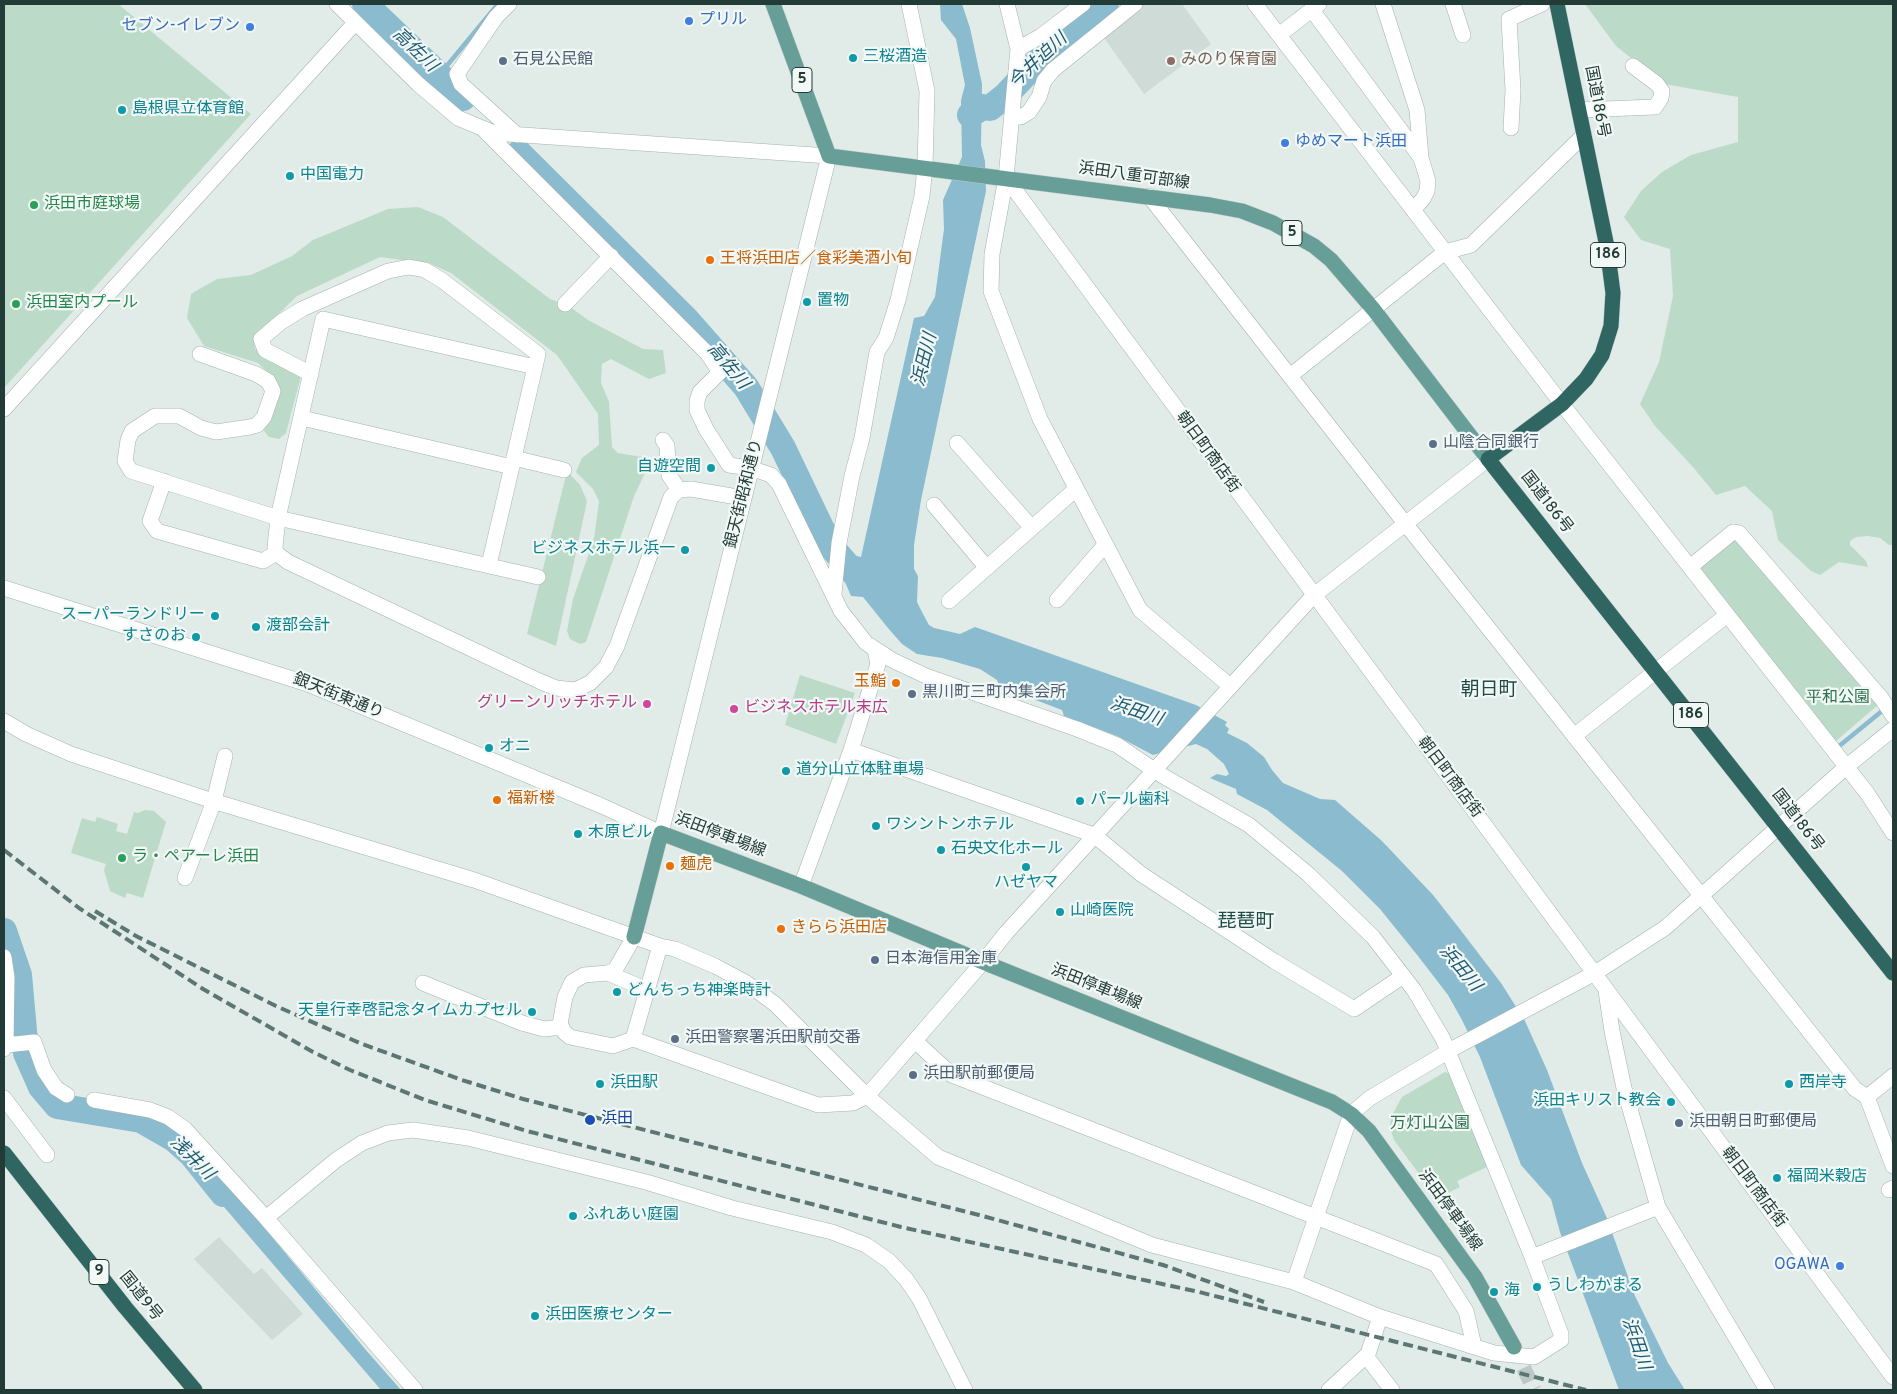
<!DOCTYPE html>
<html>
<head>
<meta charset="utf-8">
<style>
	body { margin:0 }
	#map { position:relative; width:1897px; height:1394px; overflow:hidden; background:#e1ebe8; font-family:Overpass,sans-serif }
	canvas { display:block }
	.frame { position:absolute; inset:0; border:5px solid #223b37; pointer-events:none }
</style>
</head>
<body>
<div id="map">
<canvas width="1897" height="1394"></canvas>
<div class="frame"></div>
</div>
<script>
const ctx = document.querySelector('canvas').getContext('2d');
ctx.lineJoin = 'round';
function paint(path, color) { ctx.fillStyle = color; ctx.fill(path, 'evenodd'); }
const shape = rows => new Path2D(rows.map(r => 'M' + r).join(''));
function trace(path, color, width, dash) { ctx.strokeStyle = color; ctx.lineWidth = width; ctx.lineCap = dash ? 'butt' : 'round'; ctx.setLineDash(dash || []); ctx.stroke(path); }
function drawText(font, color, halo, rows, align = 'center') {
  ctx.font = font + ' Overpass,"Noto Sans JP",sans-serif'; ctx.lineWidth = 4.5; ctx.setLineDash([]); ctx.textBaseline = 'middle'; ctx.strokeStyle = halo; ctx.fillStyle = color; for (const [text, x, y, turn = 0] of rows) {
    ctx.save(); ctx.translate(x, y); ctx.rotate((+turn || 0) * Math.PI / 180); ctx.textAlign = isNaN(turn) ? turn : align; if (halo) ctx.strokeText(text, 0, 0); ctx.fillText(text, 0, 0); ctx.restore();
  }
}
paint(shape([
	[1142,4,1182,4,1211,44,1144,94,1102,35],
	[219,1237,254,1274,262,1268,303,1314,272,1340,194,1259]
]), '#cfdbd7');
paint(shape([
	[4,4,118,4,251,114,4,388],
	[1585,4,1893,4,1893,545,1889,545,1880,538,1868,536,1856,537,1850,541,1850,545,1866,561,1868,567,1839,562,1820,575,1811,571,1778,540,1772,511,1745,486,1716,495,1693,467,1655,426,1640,404,1659,362,1673,296,1670,249,1641,240,1624,217,1641,191,1662,172,1691,155,1738,142,1738,97,1664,84,1616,46],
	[418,207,443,217,550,299,569,306,588,320,643,349,663,350,666,373,649,379,611,359,602,364,601,383,609,402,612,447,618,453,642,457,646,471,634,496,586,642,580,644,570,639,567,631,573,599,594,539,599,501,593,489,576,472,582,458,599,445,598,414,557,355,451,273,431,264,380,257,297,296,254,338,255,349,278,365,301,376,286,433,279,439,269,437,264,431,278,387,274,378,258,363,204,346,187,318,191,294,217,279,251,275,292,256,313,240,388,209],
	[567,471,580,485,587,501,556,646,527,634],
	[1732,538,1739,539,1879,704,1836,741,1701,570,1702,564],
	[800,675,855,693,836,744,785,725],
	[145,810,154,811,166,822,143,898,127,893,125,898,110,891,104,870,106,864,71,853,82,818,95,822,97,817,118,824,116,831,127,834,134,812,138,813],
	[1445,1072,1451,1074,1489,1166,1457,1181,1460,1187,1437,1198,1394,1140,1390,1127,1391,1117,1402,1097]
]), '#bbdbc8');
paint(shape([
	[940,4,962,4,970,28,982,84,981,145,985,161,986,191,921,500,914,545,914,569,918,576,917,602,923,614,929,625,934,628,960,634,975,627,1196,705,1227,722,1225,725,1229,729,1227,733,1247,743,1264,757,1272,770,1283,783,1320,799,1335,800,1382,841,1433,895,1459,928,1501,983,1525,1021,1547,1070,1582,1163,1606,1216,1635,1296,1668,1363,1685,1390,1619,1390,1560,1232,1551,1199,1521,1165,1480,1057,1462,1020,1448,995,1418,956,1380,909,1342,871,1267,810,1237,794,1236,789,1210,778,1217,774,1226,776,1229,774,1224,764,1207,749,1196,744,1153,755,1117,736,1064,716,1062,710,1020,694,1003,693,997,680,980,669,942,658,917,654,902,644,888,628,863,597,851,596,842,575,840,552,861,557,914,318,924,316,935,297,944,229,943,200,962,157,961,100,965,85,956,39,941,20],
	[209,1161,365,1349,401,1390,381,1390,194,1172]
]), '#8bbbce');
trace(shape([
	[440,74,498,4],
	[1838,747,1893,702]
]), '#8bbbce', 4.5);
trace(shape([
	[365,4,463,98],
	[970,115,983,107,990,108,1005,96,1045,54,1106,4],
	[519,153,687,320,746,387,783,448,829,544,854,573],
	[4,931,19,975,26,1053,41,1087,57,1106,141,1120,174,1139,191,1154,223,1194]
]), '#8bbbce', 26);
trace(shape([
	[1514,1347,1534,1390]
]), '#bbc8c5', 15, [15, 8]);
const minor = shape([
	[509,4,496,17,457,74,461,84,517,135],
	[1007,4,1018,49,1006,178,992,254,991,291,1040,419,1140,610,1230,686],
	[1255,4,1562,404,1867,793,1893,833],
	[1383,4,1417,110,1421,158],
	[1453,4,1463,35],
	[1312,10,1421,158,1428,181,1427,191,1423,199,1413,210],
	[1279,35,1319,4],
	[1018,49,1041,36,1083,4],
	[1579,110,1655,107,1661,98,1662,91,1657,84,1633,66],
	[1013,117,1021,117,1029,112,1039,97,1044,81,1053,70,1135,4],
	[1511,128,1513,90,1509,19,1542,4],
	[1006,178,1893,1377],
	[1149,196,1404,522,1855,1089,1867,1097,1893,1076],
	[565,304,611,256],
	[200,354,256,374,268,381,273,391,264,417,257,425,250,427,216,432,201,428,179,416,155,416,132,431,128,440,125,461,131,471,278,518,538,577],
	[311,374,265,350,261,339,281,322,302,309,388,271,409,267,425,270,443,281,538,354,535,367],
	[1290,376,1445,252,1471,245,1584,135],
	[4,409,355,23],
	[302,418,512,467],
	[663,440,667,446,669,475,679,490],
	[957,443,1032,528],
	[514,458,564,470],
	[164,481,150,521,157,531,263,561,276,553],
	[934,505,987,568],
	[489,565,535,367,323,319,278,518,275,547,276,553,288,562,539,681,556,688,575,690,590,683,606,667,617,646,671,497,679,490,691,489,743,498],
	[1690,567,1733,532,1739,533,1882,699,1893,716],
	[4,588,308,684,602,806,661,833,829,156,494,133,458,118,418,84,337,4],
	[834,594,839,543,852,476,862,438,877,352,886,338,898,300,922,196,925,168,927,91,909,4],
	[1057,600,1105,545],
	[949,601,1076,489],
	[4,721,26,734,71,754,213,801,474,880,660,946,675,949,715,966,745,982,775,1004,867,1096,938,1157,1152,1245,1294,1282,1380,1317,1494,1353,1534,1357,1561,1340,1561,1334,1532,1257,1443,1039,1414,990,1373,937,1308,874,1249,825,1163,776,1117,745,1077,729,926,676,892,660,866,643,841,611,779,484,771,475,750,468,729,465,706,429,697,410,697,401,700,392,720,372,708,354,483,129],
	[1574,736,1727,615],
	[851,750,1094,835,1141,874,1274,961,1354,1009,1403,976],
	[185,878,214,801,225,756],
	[801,886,851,750,878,664,875,650],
	[634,937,615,970,608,973,584,975,572,982,565,997,560,1024,564,1032,570,1037,613,1046,633,1039,660,946],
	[4,957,7,977,6,1045,4,1049],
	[608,973,647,990],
	[423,983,522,1023,544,1029,562,1027],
	[1606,991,1612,1031,1624,1088,1658,1207,1767,1390],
	[633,1039,818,1105,853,1103,867,1096,983,962,1006,933,1313,596,1488,459],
	[915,1041,952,1075,1436,1264,1466,1311,1474,1346],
	[6,1045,34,1042,44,1070,56,1088,67,1095],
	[1867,1097,1893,1166],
	[4,1098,47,1155],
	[94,1100,150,1110,168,1117,185,1129,266,1218,415,1390],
	[1889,1190,1893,1188],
	[266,1218,336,1160,362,1143,388,1133,413,1130,468,1138,646,1182,732,1208,832,1232,866,1245,889,1261,906,1279,919,1298,965,1390],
	[1532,1257,1658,1207],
	[1294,1282,1351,1114,1370,1098,1454,1048,1595,973,1665,928,1846,767,1893,729],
	[1366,1356,1392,1390],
	[1329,1390,1368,1354,1380,1317]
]);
const major = shape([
	[773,4,829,156,1210,205,1242,211,1273,223,1314,246,1331,260,1374,310,1488,459],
	[634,937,661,833,801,886,983,962,1332,1102,1351,1114,1369,1131,1475,1277,1514,1347]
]);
const highway = shape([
	[1557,4,1607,247,1613,293,1611,326,1602,355,1586,379,1562,404,1488,459,1893,973],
	[4,1153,125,1307,195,1390]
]);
trace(minor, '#a4b3af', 16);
trace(major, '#c1c8c7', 16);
trace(highway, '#c1c8c7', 16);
trace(minor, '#fff', 15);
trace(major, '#679f98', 15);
trace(highway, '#2f6662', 15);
trace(shape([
	[4,850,79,908,203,989,313,1052,350,1070,425,1100,527,1131,901,1227,1199,1292,1586,1390],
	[95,911,136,936,276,1006,362,1044,462,1080,523,1099,979,1215,1163,1265,1264,1302]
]), '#5c7773', 4, [10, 5]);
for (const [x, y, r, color] of [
	[689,21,5,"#3f7fe0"],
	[250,27,5,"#3f7fe0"],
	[853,58,5,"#0f9aa8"],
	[503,61,5,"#5c6f8a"],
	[1171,61,5,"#8d6e63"],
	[122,110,5,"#0f9aa8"],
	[1285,143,5,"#3f7fe0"],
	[290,176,5,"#0f9aa8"],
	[34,205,5,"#2e9e5b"],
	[710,260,5,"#e8710a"],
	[807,302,5,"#0f9aa8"],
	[16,304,5,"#2e9e5b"],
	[1433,444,5,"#5c6f8a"],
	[711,468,5,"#0f9aa8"],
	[685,550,5,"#0f9aa8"],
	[215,616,5,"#0f9aa8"],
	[256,627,5,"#0f9aa8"],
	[196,637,5,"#0f9aa8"],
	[896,683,5,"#e8710a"],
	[912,694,5,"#5c6f8a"],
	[647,704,5,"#d1479c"],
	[734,709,5,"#d1479c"],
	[489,748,5,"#0f9aa8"],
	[786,771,5,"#0f9aa8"],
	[497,800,5,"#e8710a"],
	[1080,801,5,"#0f9aa8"],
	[876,826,5,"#0f9aa8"],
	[578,834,5,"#0f9aa8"],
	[941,850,5,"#0f9aa8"],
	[122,858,5,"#2e9e5b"],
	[670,866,5,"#e8710a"],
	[1026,867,5,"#0f9aa8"],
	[1060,912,5,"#0f9aa8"],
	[781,929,5,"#e8710a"],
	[875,960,5,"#5c6f8a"],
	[617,992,5,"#0f9aa8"],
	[532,1012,5,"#0f9aa8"],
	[675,1039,5,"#5c6f8a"],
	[913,1075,5,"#5c6f8a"],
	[600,1084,5,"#0f9aa8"],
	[1789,1084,5,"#0f9aa8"],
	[1671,1102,5,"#0f9aa8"],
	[590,1120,6,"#1a4fb4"],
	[1679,1123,5,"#5c6f8a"],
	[1777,1178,5,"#0f9aa8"],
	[573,1216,5,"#0f9aa8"],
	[1840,1266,5,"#3f7fe0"],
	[1537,1287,5,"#0f9aa8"],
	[1494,1292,5,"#0f9aa8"],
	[535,1316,5,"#0f9aa8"]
]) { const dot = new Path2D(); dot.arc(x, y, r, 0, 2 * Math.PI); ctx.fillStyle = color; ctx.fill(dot); trace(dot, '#f1f8f5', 2); }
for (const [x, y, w] of [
	[802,80,20],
	[1292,233,20],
	[1608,255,35],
	[1691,715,35],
	[99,1272,20]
]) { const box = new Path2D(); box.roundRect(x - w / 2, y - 12.5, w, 25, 4); ctx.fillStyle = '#f1f8f5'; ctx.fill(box); trace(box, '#223b37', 1); }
drawText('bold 15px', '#223b37', null, [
	["5",802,80],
	["5",1292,233],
	["186",1608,255],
	["186",1691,715],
	["9",99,1272]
]);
drawText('16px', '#366cbe', '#f1f8f5', [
	["プリル",699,21],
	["セブン-イレブン",240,27,"right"],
	["ゆめマート浜田",1295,143],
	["OGAWA",1830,1266,"right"]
], 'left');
drawText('16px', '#0d838f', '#f1f8f5', [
	["三桜酒造",863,58],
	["島根県立体育館",132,110],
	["中国電力",300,176],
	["置物",817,302],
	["自遊空間",701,468,"right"],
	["ビジネスホテル浜一",675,550,"right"],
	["スーパーランドリー",205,616,"right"],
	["渡部会計",266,627],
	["すさのお",186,637,"right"],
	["オニ",499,748],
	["道分山立体駐車場",796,771],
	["パール歯科",1090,801],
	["ワシントンホテル",886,826],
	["木原ビル",588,834],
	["石央文化ホール",951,850],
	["ハゼヤマ",1026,884,"center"],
	["山崎医院",1070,912],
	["どんちっち神楽時計",627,992],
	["天皇行幸啓記念タイムカプセル",522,1012,"right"],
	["浜田駅",610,1084],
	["西岸寺",1799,1084],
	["浜田キリスト教会",1661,1102,"right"],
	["福岡米穀店",1787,1178],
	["ふれあい庭園",583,1216],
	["うしわかまる",1547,1287],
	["海",1504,1292],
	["浜田医療センター",545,1316]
], 'left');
drawText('16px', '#4e5e75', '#f1f8f5', [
	["石見公民館",513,61],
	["山陰合同銀行",1443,444],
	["黒川町三町内集会所",922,694],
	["日本海信用金庫",885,960],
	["浜田警察署浜田駅前交番",685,1039],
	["浜田駅前郵便局",923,1075],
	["浜田朝日町郵便局",1689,1123]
], 'left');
drawText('16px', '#785e54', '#f1f8f5', [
	["みのり保育園",1181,61]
], 'left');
drawText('16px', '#223b37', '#f1f8f5', [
	["国道186号",1596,102,79],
	["浜田八重可部線",1134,177,8],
	["朝日町商店街",1207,453,54],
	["銀天街昭和通り",745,494,-76],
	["国道186号",1546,503,52],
	["銀天街東通り",338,697,22],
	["朝日町商店街",1449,778,53],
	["国道186号",1797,821,52],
	["浜田停車場線",720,836,21],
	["浜田停車場線",1096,988,22],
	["朝日町商店街",1753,1188,53],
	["浜田停車場線",1449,1211,54],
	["国道9号",140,1297,51]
]);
drawText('16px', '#27864d', '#f1f8f5', [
	["浜田市庭球場",44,205],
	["浜田室内プール",26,304],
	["ラ・ペアーレ浜田",132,858]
], 'left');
drawText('16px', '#c56008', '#f1f8f5', [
	["王将浜田店／食彩美酒小旬",720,260],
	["玉鮨",886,683,"right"],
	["福新楼",507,800],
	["麺虎",680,866],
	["きらら浜田店",791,929]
], 'left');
drawText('16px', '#2e7050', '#f1f8f5', [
	["平和公園",1838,699],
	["万灯山公園",1430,1125]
]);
drawText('16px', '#b23c85', '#f1f8f5', [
	["グリーンリッチホテル",637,704],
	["ビジネスホテル末広",744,709,"left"]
], 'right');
drawText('16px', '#164399', '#f1f8f5', [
	["浜田",601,1120]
], 'left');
drawText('italic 18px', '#1f5b74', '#f1f8f5', [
	["高佐川",414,51,44],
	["今井迫川",1039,62,-43],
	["浜田川",926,360,-76],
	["高佐川",727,367,50],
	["浜田川",1136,713,19],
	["浜田川",1459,969,50],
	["浅井川",191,1159,45],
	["浜田川",1635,1344,71]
]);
drawText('19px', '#1f4c47', '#f1f8f5', [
	["朝日町",1489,691],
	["琵琶町",1246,923]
]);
</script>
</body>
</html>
